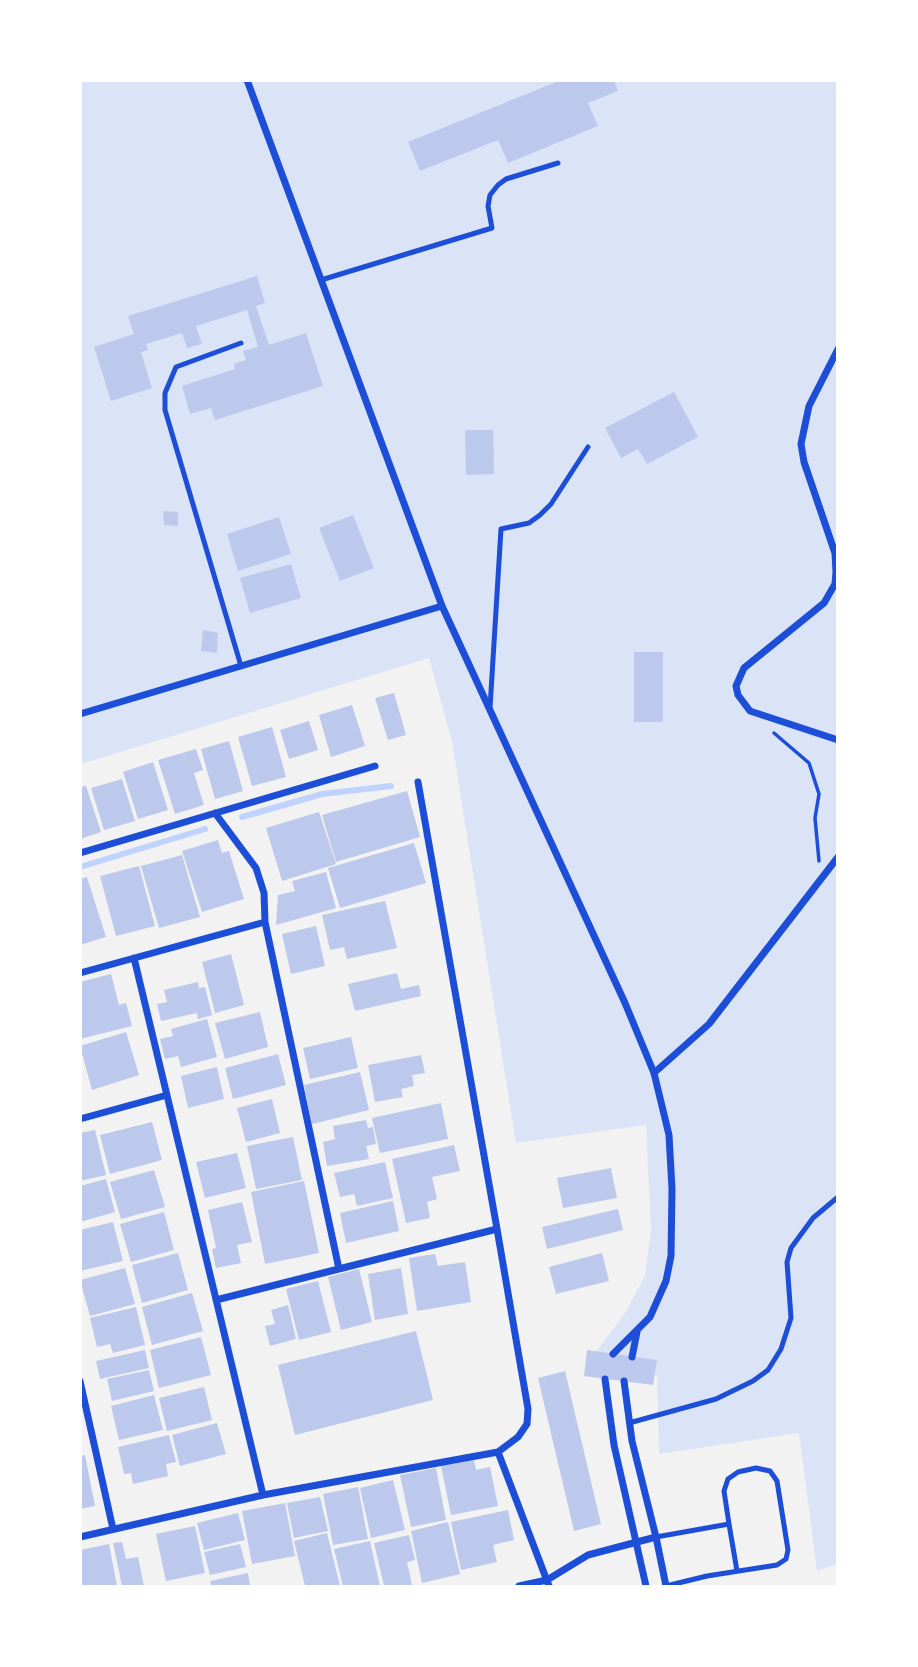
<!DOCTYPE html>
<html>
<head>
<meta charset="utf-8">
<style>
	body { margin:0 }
	#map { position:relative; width:918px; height:1667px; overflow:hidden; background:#f2f2f2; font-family:Ubuntu,sans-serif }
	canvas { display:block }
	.frame { position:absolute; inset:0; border:82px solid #fff; pointer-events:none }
</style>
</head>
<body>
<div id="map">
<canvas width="918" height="1667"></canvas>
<div class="frame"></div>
</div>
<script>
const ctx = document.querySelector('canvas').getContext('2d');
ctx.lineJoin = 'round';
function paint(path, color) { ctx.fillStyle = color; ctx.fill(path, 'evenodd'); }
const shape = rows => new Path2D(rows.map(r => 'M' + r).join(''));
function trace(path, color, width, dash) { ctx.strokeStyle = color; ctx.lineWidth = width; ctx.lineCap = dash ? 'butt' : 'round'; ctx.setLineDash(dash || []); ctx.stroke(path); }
paint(shape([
	[81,81,837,81,837,1564,817,1571,799,1433,659,1454,657,1376,587,1364,625,1313,645,1276,651,1231,646,1125,516,1143,452,742,429,658,81,764]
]), '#dbe4f7');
trace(shape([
	[242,817,322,794,391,786],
	[80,867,205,829]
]), '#bfd3fe', 6);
paint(shape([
	[561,80,614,80,618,91,588,103,598,126,508,163,498,140,420,171,408,142],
	[257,276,265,303,256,306,269,345,306,333,323,386,215,420,211,408,190,414,182,386,235,369,234,364,246,360,243,351,258,347,247,310,196,326,202,344,187,348,182,333,146,344,148,350,141,352,152,388,111,401,94,347,134,334,128,316],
	[674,392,698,437,647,464,638,449,621,458,605,428],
	[465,430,493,430,494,474,466,475],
	[163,511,178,512,178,526,164,525],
	[353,515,374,568,340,581,319,528],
	[279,517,291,554,238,571,227,534],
	[291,564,301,598,250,613,240,578],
	[203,630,218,633,217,653,201,651],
	[634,652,663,652,663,722,634,722],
	[394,693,406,735,388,740,375,698],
	[352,705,365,746,331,757,319,715],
	[309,721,318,750,289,759,280,730],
	[272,727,286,777,252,786,238,737],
	[229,741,243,791,215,799,201,749],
	[196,749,203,770,194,773,204,805,175,814,158,760],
	[153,762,168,810,138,819,123,772],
	[122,779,135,821,104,830,91,788],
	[86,786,101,832,80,839,80,787],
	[407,791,420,837,336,862,322,815],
	[319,812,336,864,282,881,266,828],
	[218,840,222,853,229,851,244,899,202,912,182,851],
	[414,843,426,883,340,908,328,868],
	[182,855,200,917,159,928,141,866],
	[139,866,155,926,116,936,100,876],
	[326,872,336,908,276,925,278,895,295,891,292,881],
	[87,877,106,937,80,945,80,879],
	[385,901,397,948,347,959,344,947,330,950,322,915],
	[316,926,325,966,291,974,282,934],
	[231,954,244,1005,215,1013,202,962],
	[397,973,401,989,419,985,421,996,355,1011,348,984],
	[111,974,119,1005,126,1003,132,1026,80,1039,80,982],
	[198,982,199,988,205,987,212,1015,198,1019,197,1013,161,1021,157,1004,167,1002,164,990],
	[260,1012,268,1047,225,1059,215,1023],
	[207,1019,217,1057,181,1067,178,1056,165,1059,160,1039,173,1036,171,1029],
	[126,1032,139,1075,92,1090,80,1046],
	[351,1037,358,1068,310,1079,303,1048],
	[278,1054,286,1085,233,1099,225,1068],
	[421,1055,425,1073,412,1075,414,1086,401,1089,403,1097,375,1102,368,1065],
	[217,1067,224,1099,188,1108,181,1076],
	[360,1072,369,1110,312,1124,304,1085],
	[272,1099,280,1133,246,1142,237,1108],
	[441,1103,448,1139,380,1153,372,1118],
	[366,1120,368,1128,373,1127,376,1144,366,1146,369,1159,327,1166,323,1142,335,1139,333,1126],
	[152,1122,162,1160,110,1174,100,1135],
	[95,1130,106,1175,80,1181,80,1133],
	[293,1137,302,1180,256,1189,247,1146],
	[454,1145,460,1171,432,1177,437,1199,427,1202,430,1218,406,1223,392,1159],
	[237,1153,246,1188,205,1198,196,1162],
	[385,1162,393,1198,357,1206,354,1194,340,1197,334,1173],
	[611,1168,617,1198,563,1208,557,1178],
	[154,1170,165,1207,121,1219,110,1182],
	[106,1179,115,1212,80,1222,80,1186],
	[304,1181,319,1253,265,1264,251,1192],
	[393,1201,399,1231,346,1243,340,1213],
	[242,1202,252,1242,237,1245,241,1263,216,1268,212,1249,216,1248,208,1210],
	[618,1209,623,1230,547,1249,542,1227],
	[164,1212,174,1250,131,1262,120,1224],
	[113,1222,123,1261,80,1271,80,1230],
	[178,1253,188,1290,142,1303,132,1265],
	[602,1253,609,1281,556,1294,549,1267],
	[435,1254,438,1266,465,1262,471,1302,417,1311,409,1258],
	[125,1268,135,1304,90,1316,80,1280],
	[401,1268,408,1314,375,1320,368,1274],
	[359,1269,372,1322,341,1330,328,1277],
	[318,1281,331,1332,299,1340,286,1289],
	[192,1293,203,1331,152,1345,142,1307],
	[288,1305,296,1339,270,1346,265,1326,275,1324,271,1310],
	[136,1307,145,1345,113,1353,110,1344,97,1347,90,1318],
	[416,1331,433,1400,295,1435,278,1365],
	[201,1337,211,1375,159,1388,150,1350],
	[145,1350,149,1368,100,1379,96,1361],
	[587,1350,657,1360,653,1385,584,1376],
	[149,1370,154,1391,112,1401,107,1379],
	[565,1371,601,1524,574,1531,538,1378],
	[204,1387,212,1420,167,1431,159,1398],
	[154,1395,163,1430,119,1440,111,1406],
	[217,1423,226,1454,180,1466,172,1435],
	[169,1435,176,1462,166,1464,168,1476,133,1484,131,1473,124,1474,118,1447],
	[85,1455,95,1506,80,1509,80,1456],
	[474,1460,476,1470,490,1467,498,1506,451,1515,441,1466],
	[436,1468,446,1520,411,1527,400,1475],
	[393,1480,405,1530,371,1538,360,1488],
	[358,1487,368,1539,333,1545,323,1494],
	[320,1497,328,1531,294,1538,287,1503],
	[285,1503,295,1556,252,1564,242,1511],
	[508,1510,514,1540,493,1545,497,1562,461,1570,451,1522],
	[238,1513,245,1540,204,1550,197,1523],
	[448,1522,460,1574,422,1583,411,1531],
	[195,1526,205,1573,166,1581,156,1534],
	[327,1533,340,1586,305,1586,294,1541],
	[409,1535,415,1560,407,1562,412,1585,384,1586,374,1543],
	[370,1541,380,1586,343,1586,334,1549],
	[122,1542,126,1559,138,1557,144,1586,122,1586,113,1543],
	[109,1544,117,1586,80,1586,80,1550],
	[240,1544,246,1567,210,1575,204,1552],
	[248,1573,250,1586,211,1586,210,1581]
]), '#bdc9ec');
trace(shape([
	[774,733,809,763,819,794,815,818,819,861]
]), '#1d4ed8', 3.5);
trace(shape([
	[321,280,492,228,488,206,490,195,498,185,506,179,558,163],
	[241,343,176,367,165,393,165,410,241,666],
	[490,708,501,529,529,523,540,515,551,504,588,447],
	[629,1423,716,1399,753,1381,768,1370,781,1349,791,1318,787,1262,791,1248,813,1218,838,1197],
	[729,1524,737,1571],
	[656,1537,729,1524,724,1491,728,1479,738,1472,756,1468,770,1471,777,1481,788,1550,786,1559,777,1565,707,1576,666,1586]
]), '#1d4ed8', 5);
trace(shape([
	[247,80,442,606,625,1003,654,1073,669,1135,672,1189,671,1256,666,1281,650,1317,613,1354],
	[838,349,809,406,801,444,804,462,835,553,836,572,835,584,824,603,744,668,736,686,738,695,750,711,838,740],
	[80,714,442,606],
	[215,813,256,868,264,893,265,922,339,1269],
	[80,853,375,766],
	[134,958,263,1495],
	[80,973,265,922],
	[654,1073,709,1024,838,857],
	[80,1119,167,1095],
	[216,1300,497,1229],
	[632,1357,637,1332],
	[605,1379,614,1445,646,1586],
	[80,1381,113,1529],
	[624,1381,632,1441,656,1537,666,1586],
	[498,1452,549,1586],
	[80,1537,263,1495,498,1452,518,1437,527,1424,528,1409,497,1229,418,782],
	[519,1586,547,1580,588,1555,656,1537]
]), '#1d4ed8', 7);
</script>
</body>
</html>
